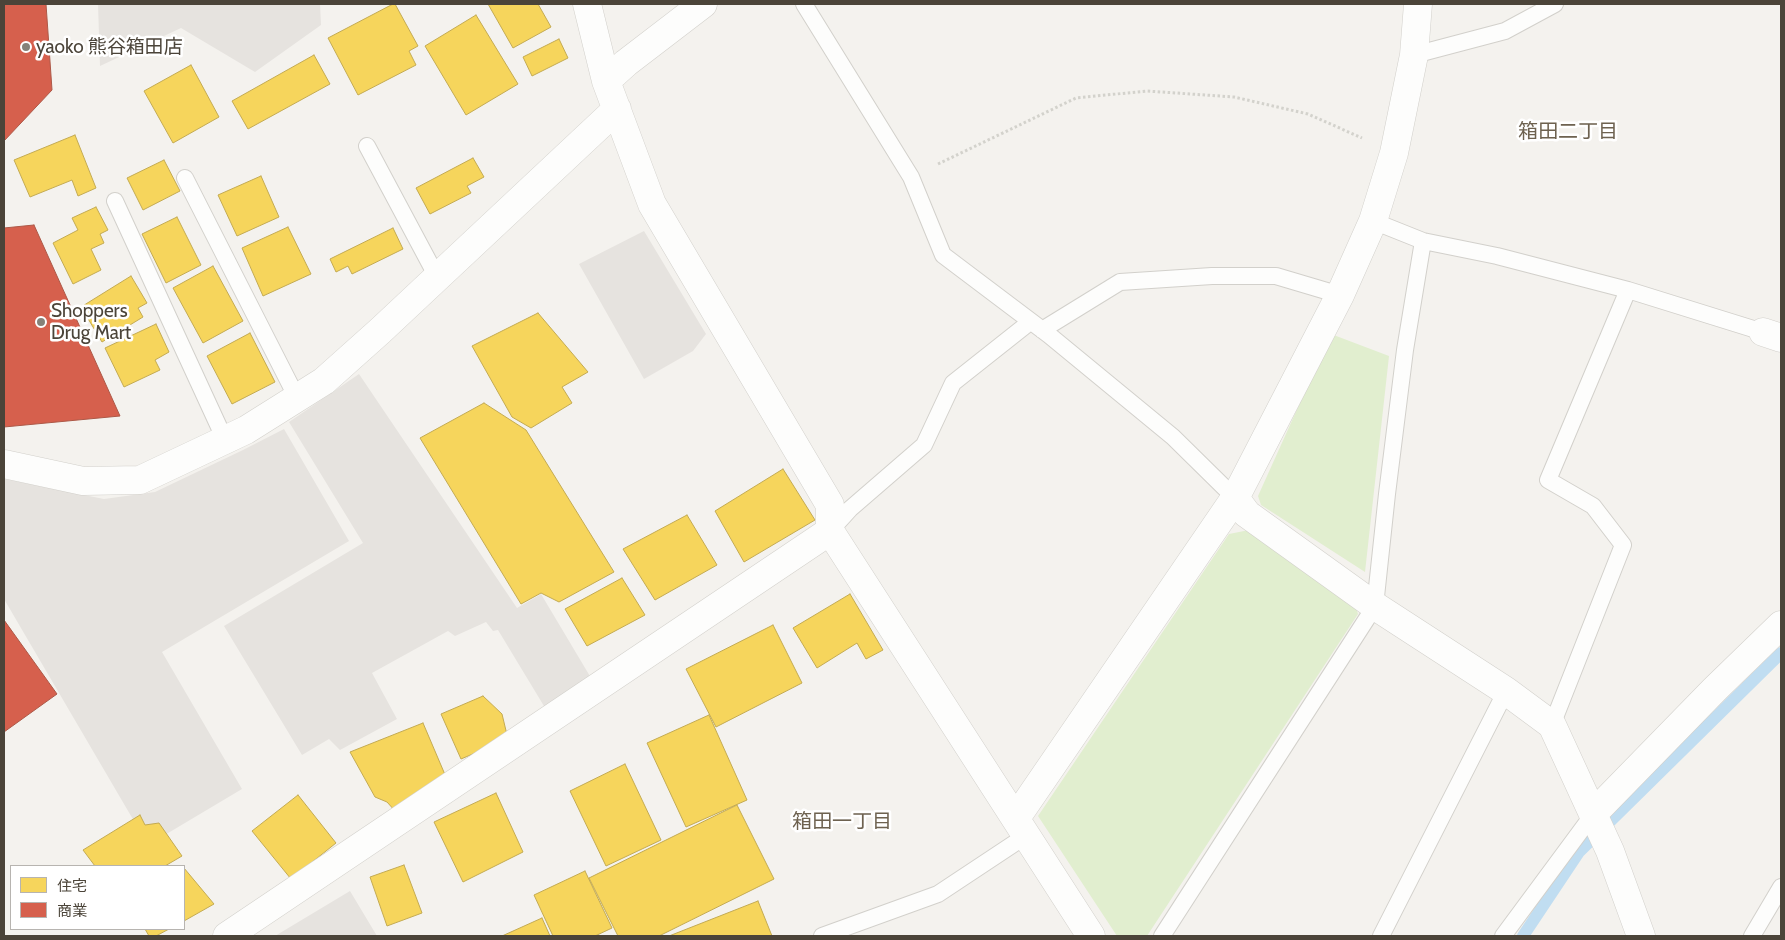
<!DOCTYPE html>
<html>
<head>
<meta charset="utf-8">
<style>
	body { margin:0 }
	#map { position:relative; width:1785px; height:940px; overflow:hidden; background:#f4f2ee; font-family:Cabin,"Noto Sans JP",sans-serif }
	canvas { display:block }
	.frame { position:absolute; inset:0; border:5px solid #4b4439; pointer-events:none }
	.legend { position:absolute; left:10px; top:865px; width:175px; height:65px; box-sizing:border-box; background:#fff; border:1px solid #b7b4b0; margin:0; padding:6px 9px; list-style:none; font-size:15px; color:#4b4439 }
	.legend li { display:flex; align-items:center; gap:10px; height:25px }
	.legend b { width:25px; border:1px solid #b7b4b0 }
</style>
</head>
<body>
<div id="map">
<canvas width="1785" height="940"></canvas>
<div class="frame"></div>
<ul class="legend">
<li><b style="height:14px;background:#f6d55c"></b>住宅</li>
<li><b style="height:14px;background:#d6604d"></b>商業</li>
</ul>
</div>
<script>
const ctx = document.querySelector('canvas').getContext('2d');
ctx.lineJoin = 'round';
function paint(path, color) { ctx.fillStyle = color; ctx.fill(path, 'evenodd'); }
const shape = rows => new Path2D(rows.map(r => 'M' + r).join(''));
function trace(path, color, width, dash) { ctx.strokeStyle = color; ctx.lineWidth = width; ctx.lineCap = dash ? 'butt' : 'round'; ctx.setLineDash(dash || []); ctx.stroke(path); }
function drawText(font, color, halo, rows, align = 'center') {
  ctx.font = font + ' Cabin,"Noto Sans JP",sans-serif'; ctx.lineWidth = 5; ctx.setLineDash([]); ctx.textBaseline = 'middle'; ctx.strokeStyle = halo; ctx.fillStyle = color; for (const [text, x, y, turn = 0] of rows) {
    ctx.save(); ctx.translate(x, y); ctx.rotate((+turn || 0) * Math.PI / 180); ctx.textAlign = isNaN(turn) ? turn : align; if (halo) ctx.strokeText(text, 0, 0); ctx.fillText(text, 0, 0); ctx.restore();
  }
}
paint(shape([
	[1331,334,1389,356,1365,572,1261,505,1258,496],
	[1249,530,1354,601,1358,614,1147,936,1117,936,1038,816,1229,534]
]), '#e1eecf');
paint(shape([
	[98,4,320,4,321,25,255,72,181,28,100,66],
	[644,231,706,334,693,351,644,379,579,264],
	[359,374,517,608,541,594,597,688,550,716,498,630,493,631,486,622,455,636,448,631,372,673,397,719,340,750,329,739,302,755,224,626,363,543,289,422],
	[284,429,349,541,162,652,242,789,148,845,4,599,4,479,104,499,155,492,243,450],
	[350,891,377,936,275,936]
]), '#e6e3df');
const homes = shape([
	[393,4,395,4,418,46,409,51,416,65,358,95,328,38,393,4],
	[488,4,538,4,551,27,513,48,488,4],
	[476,15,518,84,466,115,425,46,476,15],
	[559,39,568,58,532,76,523,57,559,39],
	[314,55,330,84,248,129,232,101,314,55],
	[191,65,219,117,173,143,144,91,191,65],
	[75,135,96,188,78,196,72,180,30,197,14,160,75,135],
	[473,158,484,177,467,186,471,193,430,214,416,188,473,158],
	[164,160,180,191,143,210,127,178,164,160],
	[261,176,279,217,237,236,218,195,261,176],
	[96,207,108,230,100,234,104,243,91,249,101,270,73,284,53,243,78,230,72,218,96,207],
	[177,217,201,265,166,283,142,234,177,217],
	[288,227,311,274,263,296,242,248,288,227],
	[393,228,403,249,352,274,348,266,336,272,330,259,393,228],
	[213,266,243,321,203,343,173,288,213,266],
	[131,276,147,303,138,308,143,317,102,342,81,307,131,276],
	[538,313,588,372,562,387,572,403,531,428,512,417,472,346,538,313],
	[156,324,169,352,155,360,160,370,124,387,105,348,156,324],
	[250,333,275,382,232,404,207,356,250,333],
	[484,403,526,430,614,572,559,602,541,593,521,604,420,438,484,403],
	[783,469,815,520,744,562,715,511,783,469],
	[687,515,717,565,655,600,623,549,687,515],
	[622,578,645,615,587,646,565,609,622,578],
	[850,594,883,650,866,659,857,643,817,668,793,628,850,594],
	[773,625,802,683,716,727,686,669,773,625],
	[483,696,502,714,508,739,461,759,441,714,483,696],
	[709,715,747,800,686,827,647,743,709,715],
	[423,723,449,784,396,812,387,802,375,797,350,752,423,723],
	[625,764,661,840,606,866,570,791,625,764],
	[496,793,523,852,463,882,434,822,496,793],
	[298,795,336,843,291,879,252,831,298,795],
	[737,805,774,879,659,936,618,936,589,878,737,805],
	[140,815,145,825,159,823,182,856,165,866,95,866,83,850,140,815],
	[404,865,422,913,387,926,370,877,404,865],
	[184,868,214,904,184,921,184,868],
	[585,871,612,928,595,936,553,936,534,895,585,871],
	[758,901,772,936,669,936,758,901],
	[542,918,550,936,502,936,542,918],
	[145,929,169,929,156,936,149,936,145,929]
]);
paint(homes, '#f6d55c');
trace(homes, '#c3aa52', 1);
const shops = shape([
	[4,4,46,4,52,90,4,141,4,4],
	[34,225,120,416,4,427,4,228,34,225],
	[4,620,57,694,4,732,4,620]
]);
paint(shops, '#d6604d');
trace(shops, '#ac5847', 1);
trace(shape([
	[1523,936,1579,852,1781,653]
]), '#c0ddf1', 12);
const lane = shape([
	[804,4,911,177,943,255,1049,335,1173,437,1235,498],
	[1414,55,1505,31,1555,4],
	[367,146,437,277],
	[185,178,297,398],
	[115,201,225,440],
	[1373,221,1423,241,1497,256,1628,290,1763,332],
	[1042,330,1120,282,1212,276,1276,276,1340,295],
	[830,531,850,509,924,445,953,383,1030,322],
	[1552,725,1623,545,1593,506,1548,480,1628,290],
	[822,936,938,894,1027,835],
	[1162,936,1375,606,1387,494,1405,350,1423,241],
	[1381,936,1506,691],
	[1503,936,1594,813],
	[1752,936,1781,887]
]);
const street = shape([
	[587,4,606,81,652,204,830,505,830,531,1091,936],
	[606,81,626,63,703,4],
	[1763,332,1781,338],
	[4,464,83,481,140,480,246,430,324,381,380,331,617,109],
	[1235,498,1247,514,1375,606,1506,691,1552,725,1610,851,1641,936],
	[1594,813,1715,689,1781,625],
	[1016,818,1235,498,1340,295,1373,221,1394,153,1414,55,1418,4],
	[227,936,830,531]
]);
trace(lane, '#d2d0cb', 18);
trace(street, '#d2d0cb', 29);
trace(shape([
	[938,164,1076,98,1147,91,1234,97,1308,114,1362,138]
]), '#d3d2cc', 3, [2.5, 2.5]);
trace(lane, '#fdfdfc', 16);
trace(street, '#fdfdfc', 28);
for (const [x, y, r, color] of [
	[26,47,5,"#868178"],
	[41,322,5,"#868178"]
]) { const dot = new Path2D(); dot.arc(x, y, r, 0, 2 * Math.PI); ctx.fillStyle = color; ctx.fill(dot); trace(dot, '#fff', 2); }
drawText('19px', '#4b4439', '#fff', [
	["yaoko 熊谷箱田店",36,47],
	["Shoppers",51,311],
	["Drug Mart",51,333]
], 'left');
drawText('20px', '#6e6250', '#fff', [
	["箱田二丁目",1568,132],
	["箱田一丁目",842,822]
]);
</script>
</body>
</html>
